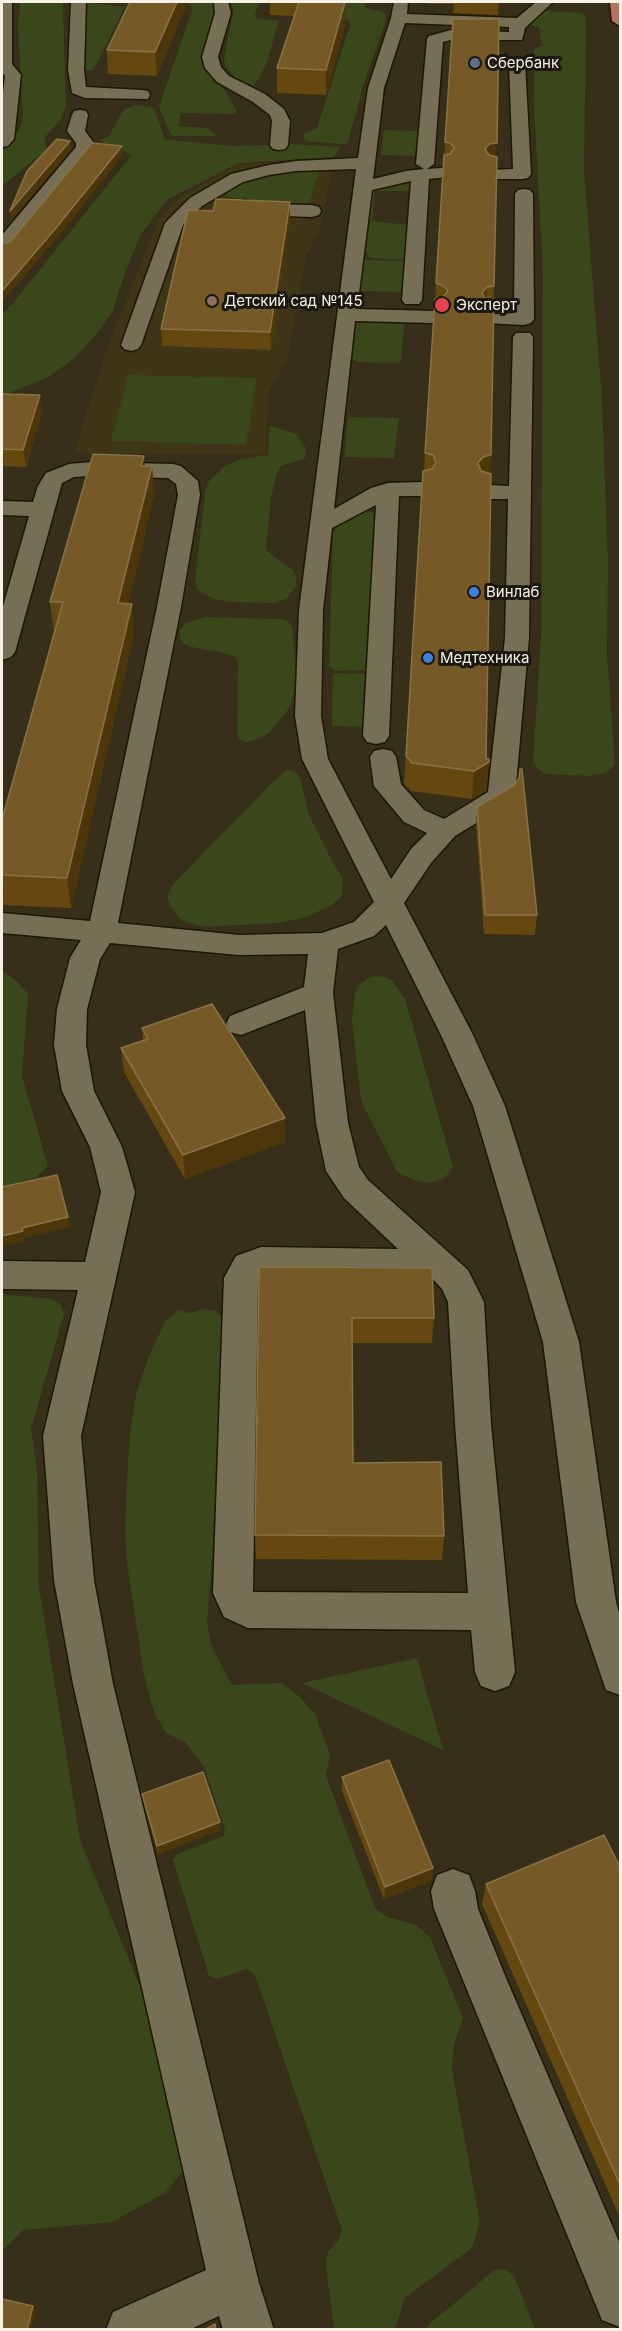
<!DOCTYPE html>
<html>
<head>
<meta charset="utf-8">
<style>
	body { margin:0 }
	#map { position:relative; width:622px; height:2331px; overflow:hidden; background:#372f19; font-family:Inter,sans-serif }
	canvas { display:block }
	.frame { position:absolute; inset:0; border:3px solid #f7f2e5; pointer-events:none }
</style>
</head>
<body>
<div id="map">
<canvas width="622" height="2331"></canvas>
<div class="frame"></div>
</div>
<script>
const ctx = document.querySelector('canvas').getContext('2d');
ctx.lineJoin = 'round';
function paint(path, color) { ctx.fillStyle = color; ctx.fill(path, 'evenodd'); }
const shape = rows => new Path2D(rows.map(r => 'M' + r).join(''));
function trace(path, color, width, dash) { ctx.strokeStyle = color; ctx.lineWidth = width; ctx.lineCap = dash ? 'butt' : 'round'; ctx.setLineDash(dash || []); ctx.stroke(path); }
function drawText(font, color, halo, rows, align = 'center') {
  ctx.font = font + ' Inter,sans-serif'; ctx.lineWidth = 6; ctx.setLineDash([]); ctx.textBaseline = 'middle'; ctx.strokeStyle = halo; ctx.fillStyle = color; for (const [text, x, y, turn = 0] of rows) {
    ctx.save(); ctx.translate(x, y); ctx.rotate((+turn || 0) * Math.PI / 180); ctx.textAlign = isNaN(turn) ? turn : align; if (halo) ctx.strokeText(text, 0, 0); ctx.fillText(text, 0, 0); ctx.restore();
  }
}
paint(shape([
	[335,158,320,231,306,256,287,361,269,390,265,455,74,453,108,345,159,218,178,199,238,165]
]), '#3f3517');
paint(shape([
	[20,2,63,2,66,106,61,119,44,138,47,146,46,150,2,186,2,152,15,137,23,121,18,26],
	[83,2,125,7,94,69,91,71,82,69],
	[179,2,217,2,218,13,204,57,204,68,227,93,237,112,233,114,184,113,181,113,178,126,207,128,218,136,173,136,170,134,159,107,192,10,190,4],
	[232,2,259,2,255,15,256,18,279,21,266,65,254,86,235,77,225,66,224,57,233,14],
	[331,2,365,2,365,8,381,11,386,14,385,23,363,86,348,143,342,144,306,141,303,137,304,134,317,128,350,25,349,20,342,18],
	[547,11,581,13,585,15,586,26,584,170,602,400,608,562,607,653,615,765,605,773,588,776,546,774,538,769,533,761,541,638,543,272,534,107,534,49,542,46,539,27,528,25,542,12],
	[137,105,154,108,165,139,169,140,232,146,291,144,341,147,334,157,239,163,168,199,141,234,124,275,113,311,96,335,73,359,49,377,2,396,2,314,13,303,131,156,131,154,107,146,100,141,109,136,124,109],
	[384,130,424,131,421,156,381,155],
	[321,167,307,208,242,202,227,195,225,190,250,178],
	[411,180,411,191,375,191,372,221,410,225,405,260,370,258,364,250,371,190],
	[362,260,408,261,406,292,358,291],
	[354,321,400,322,404,324,401,360,398,363,358,362,351,359],
	[128,375,257,378,246,445,111,441],
	[348,417,399,418,394,458,344,457],
	[272,426,296,434,306,448,305,458,281,466,277,473,271,497,266,549,273,556,292,569,296,576,296,587,286,599,274,603,231,602,213,599,197,589,195,580,205,492,209,481,225,466,240,459,268,455,269,427],
	[367,510,375,514,368,670,335,671,329,666,333,533,337,527],
	[205,617,282,619,288,621,292,627,296,665,295,691,290,707,269,733,256,740,246,742,239,739,237,734,238,662,235,657,228,654,192,647,183,644,180,638,180,630,186,623],
	[333,673,369,674,369,727,332,726],
	[290,770,298,774,301,781,309,815,332,861,343,879,342,896,332,905,304,918,278,923,203,927,181,920,170,906,167,895,174,883,271,784,285,771],
	[2,970,18,982,28,994,22,1076,48,1166,36,1177,2,1188],
	[379,976,391,979,405,999,453,1167,444,1179,428,1183,411,1179,397,1172,361,1101,352,1020,355,993,360,984,370,977],
	[2,1294,52,1299,61,1305,64,1314,31,1429,37,1472,39,1586,80,1840,192,2114,191,2161,165,2193,112,2222,23,2230,2,2251],
	[204,1309,216,1311,226,1321,229,1331,207,1623,211,1645,232,1685,282,1683,300,1697,315,1714,330,1755,326,1776,375,1908,387,1917,416,1925,430,1937,463,2018,454,2045,452,2070,480,2222,472,2248,405,2298,395,2329,334,2329,326,2267,328,2252,339,2240,342,2230,255,1975,247,1969,218,1979,209,1976,173,1860,177,1854,224,1836,225,1829,204,1767,185,1742,166,1733,154,1712,144,1675,127,1563,125,1527,129,1442,136,1394,149,1356,165,1322,178,1310,190,1313],
	[417,1658,443,1750,302,1683],
	[505,2269,514,2276,535,2329,427,2329,430,2323,495,2270]
]), '#39471a');
const minor = shape([
	[2,2,12,2,12,64,21,75,14,139,8,146,2,147,2,102,5,76,2,72,2,2],
	[71,2,86,2,84,70,86,87,142,90,148,91,150,95,148,99,85,98,72,93,68,70,71,2],
	[214,2,228,2,231,13,218,57,221,67,229,76,265,94,284,109,290,121,288,145,285,149,279,150,273,149,270,145,272,121,270,115,253,102,217,82,205,68,202,57,215,13,214,2],
	[394,2,408,2,407,14,517,18,536,2,553,2,525,28,522,40,451,40,443,42,434,164,427,169,441,168,447,169,450,173,447,177,429,179,422,300,419,304,405,304,402,300,411,181,372,190,357,309,434,311,441,313,444,317,441,321,434,323,355,321,334,509,371,488,388,483,422,482,430,484,433,489,430,494,422,496,399,496,389,736,385,742,376,744,367,742,363,736,376,505,332,528,323,610,321,716,328,759,391,879,411,849,427,833,404,822,374,786,370,757,374,751,383,749,392,751,396,757,401,784,424,810,444,819,488,792,505,638,508,499,489,499,481,497,478,492,481,487,489,485,509,486,513,337,516,333,530,333,533,337,529,638,515,796,511,802,455,836,431,863,404,903,473,1035,505,1106,579,1342,616,1602,620,1616,620,1695,606,1690,576,1602,543,1342,473,1106,441,1035,386,925,374,936,338,949,333,993,348,1123,359,1167,368,1180,468,1270,484,1302,491,1424,515,1672,509,1686,495,1691,481,1686,475,1672,471,1630,248,1628,224,1617,213,1593,224,1278,236,1256,261,1247,398,1249,344,1198,326,1171,316,1123,305,1010,241,1035,230,1032,226,1024,230,1016,304,987,308,954,239,955,110,943,100,959,87,1009,86,1045,94,1091,122,1147,135,1192,81,1436,94,1580,113,1684,259,2283,274,2330,223,2330,219,2316,189,2330,106,2330,113,2312,206,2270,73,1684,54,1580,43,1436,78,1290,2,1289,2,1261,85,1262,101,1192,90,1147,62,1091,54,1045,57,1009,70,958,81,940,2,933,2,913,90,921,157,607,178,495,176,484,168,478,92,476,74,477,62,483,15,652,11,657,2,660,2,610,29,516,2,515,2,501,33,502,38,486,46,473,69,464,92,462,173,464,181,466,198,481,200,495,181,607,118,923,239,935,322,933,354,922,374,902,302,759,295,716,299,610,356,169,296,171,269,175,243,182,202,206,183,225,141,345,138,349,131,351,124,349,121,345,165,223,190,198,231,174,269,165,296,161,358,158,368,88,391,18,394,2],
	[405,23,509,27,509,32,451,30,429,36,427,39,416,164,424,169,406,171,373,179,384,88,405,23],
	[263,1275,431,1277,442,1289,448,1302,455,1424,468,1593,253,1592,258,1279,263,1275],
	[517,58,525,63,531,174,528,178,522,179,495,179,489,178,486,174,489,170,513,169,509,63,517,58],
	[80,110,86,111,88,115,85,131,94,143,94,148,9,250,2,252,2,235,76,147,76,143,67,131,72,115,74,111,80,110],
	[524,189,530,190,533,194,534,319,531,323,524,325,485,323,482,319,485,315,514,313,515,194,518,190,524,189],
	[245,200,256,204,312,205,319,207,321,211,319,215,312,217,255,215,239,210,236,206,239,202,245,200],
	[453,1869,469,1875,475,1891,478,1909,506,1978,620,2244,620,2327,602,2320,434,1909,431,1891,437,1875,453,1869]
]);
const major = shape([
	[610,2,620,2,620,26,612,21,610,2]
]);
trace(minor, '#1e1702', 3);
trace(major, '#1e1702', 3);
paint(minor, '#776e56');
paint(major, '#b77263');
paint(shape([
	[111,2,185,2,185,8,157,76,108,74,107,50,130,3],
	[270,2,345,2,345,25,326,95,277,93,277,68,294,16,270,15],
	[428,2,499,2,498,15,453,13,454,4,428,4],
	[453,19,496,156,491,455,490,473,486,759,489,759,486,791,472,799,411,791,404,784],
	[290,202,290,218,271,350,162,346,161,329,213,211],
	[2,394,42,412,26,467,2,466],
	[145,466,152,466,154,495,128,604,134,633,71,908,2,905,2,820,54,632,50,602],
	[514,785,537,915,535,935,484,934,476,826,477,807],
	[142,1028,285,1142,185,1179,124,1072,121,1048,143,1040],
	[259,1267,434,1318,432,1343,352,1343,353,1463,444,1536,442,1560,256,1559,255,1535],
	[342,1777,433,1868,431,1881,384,1899,342,1791],
	[142,1794,221,1830,158,1854],
	[621,1869,621,2220,482,1904,486,1884]
]), '#654810');
paint(shape([
	[177,2,185,2,185,8,157,76,155,52],
	[345,2,345,25,326,95,326,70],
	[70,141,71,150,11,220,10,211],
	[497,143,495,167,485,149,489,144],
	[122,146,122,156,57,238,2,302,2,291],
	[290,202,290,218,271,350,270,332],
	[487,287,485,313,482,293],
	[40,395,42,412,26,467,23,450],
	[491,455,489,483,480,485,478,463,483,457],
	[144,456,146,485,141,466],
	[152,466,154,495,121,633,118,603],
	[132,604,134,633,71,908,67,878],
	[489,762,486,791,472,799,474,771],
	[285,1118,285,1142,185,1179,183,1155],
	[68,1217,70,1227,24,1238,25,1241,2,1246,2,1236,22,1228],
	[220,1822,221,1830,158,1854,157,1846],
	[433,1868,431,1881,384,1899,385,1887],
	[33,2306,36,2310,31,2330,27,2330]
]), '#4c360a');
const building = shape([
	[130,2,177,2,155,52,107,50,130,2],
	[299,2,345,2,326,70,277,68,299,2],
	[453,19,499,19,497,143,489,144,485,149,489,155,497,157,494,286,487,287,482,293,485,298,494,299,491,455,483,457,478,463,481,471,491,474,486,759,489,759,489,762,474,771,412,763,406,756,423,471,432,469,436,463,433,455,425,453,435,299,443,297,448,291,444,286,436,283,444,155,450,154,454,148,450,143,445,142,453,19],
	[57,139,70,141,10,211,27,171,57,139],
	[92,143,122,146,56,228,2,291,2,244,10,242,92,143],
	[216,199,290,202,270,332,161,329,188,210,213,211,216,199],
	[2,394,40,395,23,450,2,449,2,394],
	[93,454,144,456,141,466,152,466,118,603,132,604,67,878,2,875,2,820,63,602,50,602,93,454],
	[520,769,522,769,537,915,485,915,477,807,514,785,519,778,520,769],
	[212,1004,285,1118,183,1155,121,1048,148,1039,142,1028,212,1004],
	[57,1175,68,1217,22,1228,23,1231,2,1236,2,1187,57,1175],
	[259,1267,432,1268,434,1318,352,1318,353,1463,441,1462,444,1536,255,1535,259,1267],
	[389,1760,433,1868,385,1887,342,1777,389,1760],
	[203,1772,220,1822,157,1846,142,1794,203,1772],
	[604,1835,621,1869,621,2187,486,1884,604,1835],
	[2,2299,33,2306,27,2330,2,2330,2,2299],
	[215,2324,216,2330,204,2330,215,2324]
]);
paint(building, '#755a27');
trace(building, '#897245', 1.5);
for (const [x, y, r, color] of [
	[475,63,6,"#5c6f8a"],
	[212,301,6,"#8d6e63"],
	[442,305,8,"#e0444e"],
	[474,592,6,"#3f7fe0"],
	[428,658,6,"#3f7fe0"]
]) { const dot = new Path2D(); dot.arc(x, y, r, 0, 2 * Math.PI); ctx.fillStyle = color; ctx.fill(dot); trace(dot, '#1b170e', 2); }
drawText('15px', '#f7f2e5', '#1b170e', [
	["Сбербанк",487,63],
	["Детский сад №145",224,301],
	["Эксперт",456,305],
	["Винлаб",486,592],
	["Медтехника",440,658]
], 'left');
</script>
</body>
</html>
